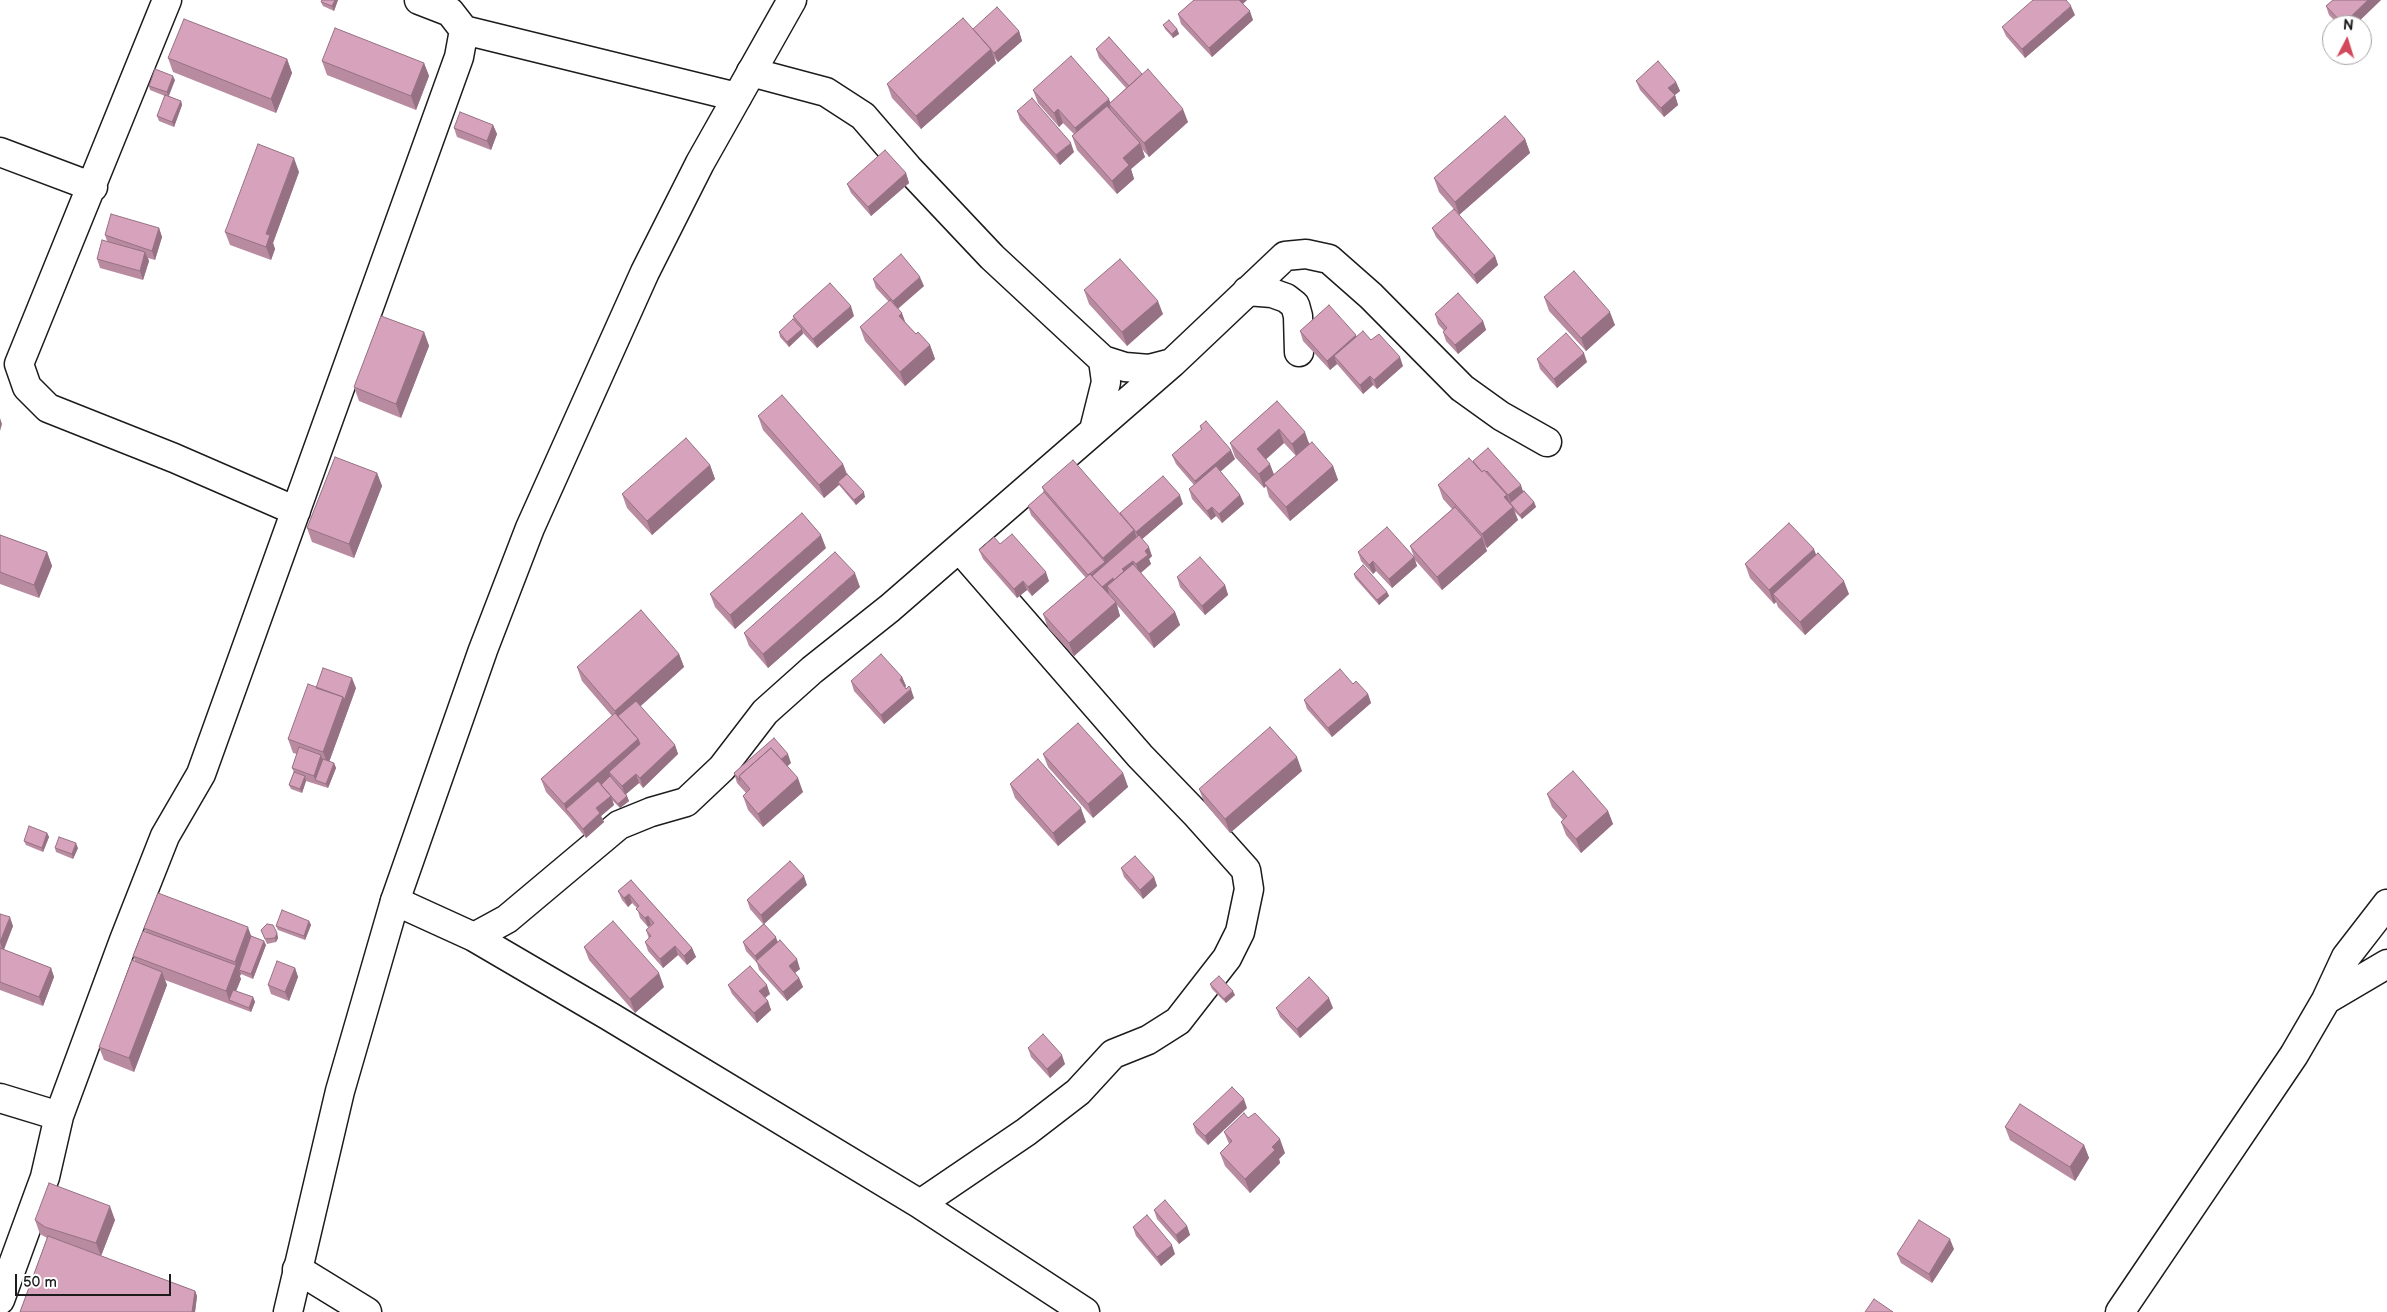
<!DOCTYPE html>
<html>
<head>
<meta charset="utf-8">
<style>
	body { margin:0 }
	#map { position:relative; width:2387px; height:1312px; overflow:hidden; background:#fff; font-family:"Balsamiq Sans",sans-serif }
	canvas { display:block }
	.north { position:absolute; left:2322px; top:15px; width:50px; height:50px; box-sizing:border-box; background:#fff; border:1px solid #a4a4a4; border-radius:50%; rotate:5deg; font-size:14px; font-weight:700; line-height:20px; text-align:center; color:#1c1c1c }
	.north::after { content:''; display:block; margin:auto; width:18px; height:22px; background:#d1495b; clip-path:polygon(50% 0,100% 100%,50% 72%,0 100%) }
	.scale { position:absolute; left:15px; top:1274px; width:156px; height:22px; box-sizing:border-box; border:2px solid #1c1c1c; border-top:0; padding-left:6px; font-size:15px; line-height:18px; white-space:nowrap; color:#1c1c1c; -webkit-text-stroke:4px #fff; paint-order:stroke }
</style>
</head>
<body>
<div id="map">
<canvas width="2387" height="1312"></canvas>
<div class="north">N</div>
<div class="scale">50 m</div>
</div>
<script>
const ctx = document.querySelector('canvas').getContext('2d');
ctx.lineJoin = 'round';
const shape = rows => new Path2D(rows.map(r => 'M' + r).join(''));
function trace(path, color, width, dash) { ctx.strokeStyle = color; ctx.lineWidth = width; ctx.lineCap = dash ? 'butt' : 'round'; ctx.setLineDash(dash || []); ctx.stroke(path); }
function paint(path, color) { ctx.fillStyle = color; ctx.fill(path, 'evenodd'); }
const minor = shape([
	[167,0,19,364,27,387,48,408,174,458,296,511],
	[419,0,450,12,464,30,737,97],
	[751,72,826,92,863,116,908,168,992,257,1103,360,1125,367,1149,369,1172,363],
	[0,152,93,187],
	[1247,291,1272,293,1286,298,1295,305,1298,316,1299,352],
	[1094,430,1106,382,1103,360],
	[395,901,474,937,609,1016,920,1204,1085,1312],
	[474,937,507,919,619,825,651,812,686,802,722,768,765,712,812,670,890,608,1172,363,1285,256,1306,254,1329,259,1371,296,1462,388,1501,416,1547,442],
	[2326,1000,2387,964],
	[0,1098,59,1116],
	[920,1204,1026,1132,1078,1092,1113,1054,1148,1040,1178,1021,1227,958,1240,932,1249,889,1246,870,1195,813,1140,756,959,548],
	[297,1269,367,1312],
	[0,1300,45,1177,59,1116,124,940,165,836,201,774,459,57,464,30],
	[2120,1312,2294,1055,2326,1000,2346,957,2387,904]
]);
const major = shape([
	[288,1312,340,1091,395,901,483,650,530,528,645,272,700,163,792,0]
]);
trace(minor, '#1c1c1c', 31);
trace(major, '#1c1c1c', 31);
trace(minor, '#fff', 28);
trace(major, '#fff', 28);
paint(shape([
	[322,0,338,0,334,11,323,6,321,2],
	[1194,0,1247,0,1243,4,1253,20,1212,57,1181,24,1178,14],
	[2333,0,2381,0,2355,25,2339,25,2329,15,2326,6],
	[2075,15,2025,58,2006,36,2002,27],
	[1163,25,1177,29,1179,34,1173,38,1165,29],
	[973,29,1019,31,1022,41,998,62,994,58,996,63,921,129,892,98,887,84],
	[1096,49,1142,74,1188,122,1149,157,1142,149,1145,157,1131,169,1134,179,1117,194,1077,150,1072,136,1074,134,1063,123,1059,127,1038,103,1033,90,1110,103,1126,88,1099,58],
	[168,58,287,59,292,73,276,113,173,72],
	[322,61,424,63,429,76,416,110,327,75],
	[175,80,169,96,181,101,182,105,174,127,159,121,157,116,165,96,150,90,149,86],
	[1636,81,1676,82,1680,91,1675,95,1678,105,1664,117,1640,90],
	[1017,111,1074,152,1060,165,1020,120],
	[493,125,497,134,491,150,457,137,454,128],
	[1525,139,1530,153,1459,215,1439,192,1434,178],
	[299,172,273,243,275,249,271,260,230,245,225,232],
	[906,173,909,183,871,216,851,193,847,184],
	[159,228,162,237,155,260,148,258,149,261,143,280,100,268,97,259,107,241,105,235],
	[1432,228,1495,256,1498,265,1477,284,1436,237],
	[873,279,924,286,898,309,905,322,916,334,930,345,935,359,905,386,865,341,860,327,889,302,876,288],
	[1084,290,1163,314,1127,346,1089,304],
	[1544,297,1615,325,1586,351,1549,311],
	[1435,314,1483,321,1486,330,1458,354,1446,341,1443,332,1444,331,1438,324],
	[793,316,854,316,817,348,803,333,789,347,780,337,779,332,794,321],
	[1300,331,1357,337,1371,340,1403,366,1377,389,1373,385,1363,394,1337,364,1330,370,1303,341],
	[424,332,429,346,401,418,359,401,354,387],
	[1537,359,1587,362,1557,388,1540,369],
	[1277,401,1310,444,1333,466,1338,480,1290,521,1269,497,1266,486,1264,488,1235,457,1230,443],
	[1284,443,1296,456,1274,475,1266,459],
	[758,416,843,464,847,474,865,497,856,505,839,485,824,498,763,430],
	[1200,426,1235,459,1220,472,1240,495,1244,504,1222,523,1216,516,1211,520,1192,499,1189,489,1194,485,1176,464,1172,455,1201,430],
	[1473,462,1523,491,1534,502,1536,507,1522,519,1514,511,1518,520,1487,548,1484,545,1487,551,1442,590,1415,560,1417,566,1392,588,1376,571,1373,574,1361,561,1358,552,1414,557,1410,546,1452,509,1443,499,1438,485],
	[710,465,715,479,652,535,627,508,622,494],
	[377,473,382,486,354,558,312,542,307,528],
	[1042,487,1120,514,1183,504,1142,539,1152,556,1149,559,1151,564,1141,573,1175,612,1180,625,1154,648,1117,605,1120,616,1074,656,1048,628,1043,614,1086,578,1031,515,1028,506,1044,492],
	[0,535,47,552,52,566,39,598,0,584],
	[1000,544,1049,581,1032,596,1027,590,1017,598,983,559,979,550],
	[826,548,735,629,715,607,710,594],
	[1816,554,1849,594,1805,635,1778,607,1776,602,1774,604,1750,578,1745,564],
	[1354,574,1387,592,1389,596,1379,605,1355,578],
	[1177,577,1225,585,1228,595,1205,615,1180,587],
	[860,587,768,668,749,646,744,633],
	[679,654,684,667,640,706,675,745,678,754,643,788,639,783,626,794,629,801,620,808,612,800,614,805,601,816,604,822,586,838,569,817,546,792,541,779,612,716,582,681,577,667],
	[902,677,906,686,905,687,914,698,884,724,854,691,851,681],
	[1353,684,1368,694,1371,703,1332,737,1307,709,1304,700],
	[316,688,356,688,329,762,334,763,336,768,328,788,306,781,302,793,291,789,289,785,294,772,292,768,297,754,293,753,288,739],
	[1043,754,1123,773,1128,787,1093,818,1048,767],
	[791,763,787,766,803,792,763,827,748,810,743,796,746,793,737,783,734,773],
	[1302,771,1230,833,1204,802,1199,789],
	[1010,784,1086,822,1058,846,1015,798],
	[1547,794,1608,811,1613,824,1581,853,1566,835,1561,822,1563,820,1552,807],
	[47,833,49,837,43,852,26,845,24,841],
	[55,848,78,848,73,859,56,852],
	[1121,868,1154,877,1157,886,1143,899,1124,877],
	[631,880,692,948,696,957,687,965,678,955,663,968,648,951,645,942,649,939,646,930,651,925,648,927,640,918,637,908,632,903,628,907,622,900,618,891],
	[807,885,764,924,800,969,795,973,799,978,803,987,787,1001,759,970,757,963,746,951,743,942,763,924,750,909,747,900],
	[0,914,13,926,4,950,51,968,54,977,43,1006,0,990],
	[309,921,311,925,305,940,278,930,276,926],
	[144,928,251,936,266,945,253,979,241,974,239,976,241,979,236,991,253,997,255,1002,251,1012,165,980,167,985,134,1072,104,1060,99,1047,135,961,133,956,146,932],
	[261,930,277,933,278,938,276,942,267,944],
	[584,947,664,987,635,1013,589,960],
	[295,968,298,977,289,1001,271,994,268,985],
	[1210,984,1235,995,1226,1003,1212,989],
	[728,985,770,994,765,998,768,1001,771,1010,757,1023,732,994],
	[1276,1008,1333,1008,1300,1038,1280,1017],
	[1028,1048,1065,1064,1050,1078,1031,1057],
	[1247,1108,1208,1145,1196,1133,1193,1124],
	[1248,1118,1285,1153,1279,1159,1280,1163,1250,1193,1225,1166,1220,1153,1229,1144,1224,1132],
	[2005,1127,2084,1145,2089,1158,2075,1181,2010,1140],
	[1154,1210,1187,1226,1190,1235,1179,1244,1157,1219],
	[35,1220,115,1220,101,1256,195,1291,197,1296,195,1312,20,1312,47,1238,40,1234],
	[1133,1227,1175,1254,1161,1266,1136,1236],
	[1954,1249,1932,1283,1901,1263,1897,1254]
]), '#b98ba1');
paint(shape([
	[335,0,338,0,334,11,332,6],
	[1238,0,1247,0,1240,6],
	[2368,0,2381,0,2355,25,2344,25,2343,24],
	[2071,6,2075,15,2025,58,2022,49],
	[1250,11,1253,20,1212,57,1209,48],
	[1177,29,1179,34,1173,38,1172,34],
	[1019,31,1022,41,998,62,994,53],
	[991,49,996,63,921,129,916,116],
	[287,59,292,73,276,113,271,99],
	[424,63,429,76,416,110,411,96],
	[173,76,175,80,168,97,167,92],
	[1676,82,1680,91,1672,97,1668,88],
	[1675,95,1678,105,1664,117,1661,108],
	[1109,99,1112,107,1109,104,1112,114,1080,142,1075,128],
	[181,101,182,105,174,127,172,122],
	[1058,109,1063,123,1059,127,1054,113],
	[1183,109,1188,122,1149,157,1144,143],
	[493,125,497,134,491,150,487,141],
	[1525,139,1530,153,1459,215,1455,202],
	[1071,143,1074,152,1060,165,1056,155],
	[1140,143,1145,157,1131,169,1134,179,1117,194,1112,181,1123,158],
	[294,158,299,172,273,243,275,249,271,260,266,247,266,234],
	[906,173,909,183,871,216,868,207],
	[159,228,162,237,155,260,152,251],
	[145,252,149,261,143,280,140,271],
	[1495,256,1498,265,1477,284,1474,275],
	[920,277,924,286,896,310,893,301],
	[1158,301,1163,314,1127,346,1122,332],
	[851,306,854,316,817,348,813,339],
	[1610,312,1615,325,1586,351,1581,338],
	[902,313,907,327,899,316],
	[1483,321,1486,330,1458,354,1455,345],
	[802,329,803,334,789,347,787,342],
	[424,332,429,346,401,418,396,404],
	[1356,335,1359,344,1334,356,1337,364,1330,370,1327,361],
	[930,345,935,359,905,386,900,372],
	[1584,353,1587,362,1557,388,1554,379],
	[1400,357,1403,366,1377,389,1374,380],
	[1370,376,1373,385,1363,394,1360,385],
	[0,418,2,424,0,431],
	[1279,429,1284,443,1262,463,1257,449],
	[1305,432,1310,446,1297,458,1292,444],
	[1231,450,1235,459,1199,490,1195,481],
	[843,464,848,478,838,482,839,485,824,498,819,485],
	[1270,464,1275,477,1264,483,1266,486,1264,488,1259,474],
	[710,465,715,479,652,535,647,521],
	[1333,466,1338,480,1290,521,1286,507],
	[377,473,382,486,354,558,349,544],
	[1521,485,1524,494,1512,505,1508,495],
	[864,492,865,497,856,505,854,500],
	[1180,495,1183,504,1140,541,1136,532],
	[1240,495,1244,504,1222,523,1219,514],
	[1507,495,1512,508,1513,507,1518,520,1487,548,1482,534,1504,497],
	[1534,502,1536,507,1522,519,1520,515],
	[1212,507,1216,516,1211,520,1207,511],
	[1134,530,1139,544,1091,577,1089,576,1105,562,1103,558],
	[821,535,826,548,735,629,730,615],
	[1482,537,1487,551,1442,590,1437,577],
	[1149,547,1152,556,1149,559,1151,564,1139,574,1136,564,1145,551],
	[1814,549,1819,562,1773,594,1776,602,1774,604,1769,590],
	[47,552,52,566,39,598,34,585],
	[1414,557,1417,566,1392,588,1389,579],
	[1133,561,1136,570,1120,591,1122,569],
	[1373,561,1376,571,1373,574,1369,565],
	[1046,572,1049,581,1032,596,1028,587],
	[855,573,860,587,768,668,763,654],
	[1113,578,1116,587,1107,586,1109,593,1104,597,1101,588],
	[1023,581,1027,590,1017,598,1014,589],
	[1844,581,1849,594,1805,635,1800,622],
	[1225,585,1228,595,1205,615,1202,606],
	[1387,592,1389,596,1379,605,1377,600],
	[1116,602,1120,616,1074,656,1069,643],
	[1175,612,1180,625,1154,648,1149,634],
	[679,654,684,667,622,723,618,718,615,711],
	[902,677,906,686,903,690,900,680],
	[352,678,356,688,328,765,323,752,343,697],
	[911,689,914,698,884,724,881,715],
	[1368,694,1371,703,1332,737,1328,728],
	[638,739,643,752,609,772,612,780,566,809,569,818,564,804],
	[675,745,678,754,643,788,640,778],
	[788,754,791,763,783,770,780,760],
	[321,755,324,764,315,780,314,776],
	[1297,757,1302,771,1230,833,1225,819],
	[334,763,336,768,328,788,326,784],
	[1123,773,1128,787,1093,818,1088,804],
	[636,774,639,783,625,795,622,786],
	[305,776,306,781,302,793,300,789],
	[798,778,803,792,763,827,758,814],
	[611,796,614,805,601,816,604,822,586,838,583,829,596,808],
	[627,796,629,801,620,808,618,804],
	[1081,808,1086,822,1058,846,1053,833],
	[1608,811,1613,824,1581,853,1576,839],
	[47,833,49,837,43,852,42,848],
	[76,843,78,848,73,859,72,854],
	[804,876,807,885,764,924,761,915],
	[1154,877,1157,886,1143,899,1140,890],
	[629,894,632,903,628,907,624,898],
	[648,916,651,925,648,927,645,918],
	[10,917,13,926,3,951,0,942],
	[309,921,311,925,305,940,304,936],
	[248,927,253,941,239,970,241,974,240,976,235,962],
	[277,933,278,938,276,942,275,938],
	[776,937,779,947,758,963,755,956],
	[264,941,266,945,253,979,251,974],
	[675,946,678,955,663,968,660,959],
	[692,948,696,957,687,965,684,956],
	[797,959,800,969,792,975,789,966],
	[236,965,241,979,232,1001,229,1000,226,991],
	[51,968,54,977,43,1006,39,997],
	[295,968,298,977,289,1001,285,992],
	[162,972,167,985,134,1072,129,1058],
	[659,973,664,987,635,1013,630,999],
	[799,978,803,987,787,1001,783,992],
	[767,985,770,994,762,1000,759,991],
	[1233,991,1235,995,1226,1003,1224,999],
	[253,997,255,1002,251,1012,249,1008],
	[1329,998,1333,1008,1300,1038,1297,1029],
	[768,1001,771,1010,757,1023,754,1013],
	[1062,1055,1065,1064,1050,1078,1047,1069],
	[1244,1099,1247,1108,1208,1145,1205,1136],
	[1280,1139,1285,1153,1279,1159,1280,1163,1250,1193,1245,1179,1272,1147],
	[2084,1145,2089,1158,2075,1181,2070,1167],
	[110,1206,115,1220,101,1256,96,1243],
	[1187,1226,1190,1235,1179,1244,1176,1235],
	[1950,1239,1954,1249,1932,1283,1929,1274],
	[1172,1245,1175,1254,1161,1266,1157,1257],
	[195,1291,197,1296,195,1312,192,1312]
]), '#967183');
const building = shape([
	[322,0,335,0,332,6,321,2,322,0],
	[1194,0,1239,0,1250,11,1209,48,1178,14,1194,0],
	[2033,0,2066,0,2071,6,2022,49,2002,27,2033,0],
	[2333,0,2368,0,2343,24,2326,6,2333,0],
	[997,7,1019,31,994,53,973,29,997,7],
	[963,18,991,49,916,116,887,84,963,18],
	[184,19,287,59,271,99,168,58,184,19],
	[1169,20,1177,29,1172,34,1163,25,1169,20],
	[335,28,424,63,411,96,322,61,335,28],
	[1109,37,1142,74,1129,86,1096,49,1109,37],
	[1071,56,1109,99,1075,128,1058,109,1054,113,1033,90,1071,56],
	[1658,61,1676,82,1668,88,1675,95,1661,108,1636,81,1658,61],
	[155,69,173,76,167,92,149,86,155,69],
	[1148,69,1183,109,1144,143,1109,104,1148,69],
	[165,95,181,101,172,122,157,116,165,95],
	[1032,98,1071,143,1056,155,1017,111,1032,98],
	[1107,106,1140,143,1123,158,1129,165,1112,181,1072,136,1107,106],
	[460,112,493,125,487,141,454,128,460,112],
	[1505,116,1525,139,1455,202,1434,178,1505,116],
	[258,144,294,158,266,234,270,235,266,247,225,232,258,144],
	[885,150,906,173,868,207,847,184,885,150],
	[1454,209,1495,256,1474,275,1432,228,1454,209],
	[111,214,159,228,152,251,105,235,111,214],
	[102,240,145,252,140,271,97,259,102,240],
	[901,254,920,277,893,301,873,279,901,254],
	[1120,259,1158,301,1122,332,1084,290,1120,259],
	[1574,271,1610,312,1581,338,1544,297,1574,271],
	[830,283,851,306,813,339,793,316,830,283],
	[1458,293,1483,321,1455,345,1443,332,1447,328,1435,314,1458,293],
	[890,300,902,313,899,316,916,334,918,332,930,345,900,372,860,327,890,300],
	[1329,305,1356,335,1327,361,1300,331,1329,305],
	[381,316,424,332,396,404,354,387,381,316],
	[793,319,802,329,787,342,779,332,793,319],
	[1363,331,1371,340,1379,334,1400,357,1374,380,1370,376,1360,385,1334,356,1363,331],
	[1566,333,1584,353,1554,379,1537,359,1566,333],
	[782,395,843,464,819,485,758,416,782,395],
	[1277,401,1305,432,1292,444,1279,429,1257,449,1270,464,1259,474,1230,443,1277,401],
	[1206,421,1231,450,1195,481,1172,455,1202,429,1200,426,1206,421],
	[686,438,710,465,647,521,622,494,686,438],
	[1312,442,1333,466,1286,507,1264,483,1312,442],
	[1488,448,1521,485,1508,495,1487,471,1486,472,1484,470,1482,472,1473,461,1488,448],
	[335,457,377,473,349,544,307,528,335,457],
	[1469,458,1482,472,1484,470,1507,495,1504,497,1513,507,1482,534,1438,485,1469,458],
	[1073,460,1134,530,1103,558,1042,487,1073,460],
	[1216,466,1240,495,1219,514,1212,507,1207,511,1189,489,1216,466],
	[847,474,864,492,854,500,838,482,847,474],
	[1163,476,1180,495,1136,532,1120,513,1163,476],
	[1524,491,1534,502,1520,515,1510,503,1524,491],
	[1044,492,1105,562,1088,575,1028,506,1044,492],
	[1455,507,1482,537,1437,577,1410,546,1455,507],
	[802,513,821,535,730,615,710,594,802,513],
	[1789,523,1814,549,1769,590,1745,564,1789,523],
	[1387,527,1414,557,1389,579,1373,561,1369,565,1358,552,1387,527],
	[1012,534,1046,572,1028,587,1023,581,1014,589,979,550,994,537,1000,544,1012,534],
	[0,535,47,552,34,585,0,572,0,535],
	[1139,535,1149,547,1145,551,1148,555,1136,564,1133,561,1122,569,1124,571,1114,580,1113,578,1102,587,1092,576,1139,535],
	[835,552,855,573,763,654,744,633,835,552],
	[1818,553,1844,581,1800,622,1773,594,1818,553],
	[1200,557,1225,585,1202,606,1177,577,1200,557],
	[1133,564,1175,612,1149,634,1107,586,1133,564],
	[1363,565,1387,592,1377,600,1354,574,1363,565],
	[1090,574,1116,602,1069,643,1043,614,1090,574],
	[641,610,679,654,615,711,577,667,641,610],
	[881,654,902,677,900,680,906,689,909,686,911,689,881,715,851,681,881,654],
	[323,668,352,678,344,701,343,697,316,688,323,668],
	[1340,669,1353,684,1356,681,1368,694,1328,728,1304,700,1340,669],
	[308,684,343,697,323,752,288,739,308,684],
	[636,701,675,745,640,778,636,774,622,786,609,772,640,744,638,739,618,716,636,701],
	[615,713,638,739,564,804,541,779,615,713],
	[1078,723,1123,773,1088,804,1043,754,1078,723],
	[1270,727,1297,757,1225,819,1199,789,1270,727],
	[774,738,788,754,781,759,771,748,739,776,740,781,734,773,774,738],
	[299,747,321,755,314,776,292,768,299,747],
	[771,748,798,778,758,814,743,796,750,789,739,776,771,748],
	[323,759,334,763,326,784,315,780,323,759],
	[1038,759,1081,808,1053,833,1010,784,1038,759],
	[1573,771,1608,811,1576,839,1561,822,1567,816,1547,794,1573,771],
	[294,772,305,776,300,789,289,785,294,772],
	[610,776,627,796,618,804,601,785,610,776],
	[598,781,611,796,596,808,600,813,583,829,566,809,598,781],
	[29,826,47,833,42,848,24,841,29,826],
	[59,837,76,843,72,854,55,848,59,837],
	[1135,856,1154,877,1140,890,1121,868,1135,856],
	[790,861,804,876,761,915,747,900,790,861],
	[631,880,692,948,684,956,675,946,660,959,645,942,651,936,646,930,654,923,648,916,645,918,636,909,639,906,629,894,624,898,618,891,631,880],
	[158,893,248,927,235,962,144,928,158,893],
	[282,910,309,921,304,936,276,926,282,910],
	[0,914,10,917,0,942,0,914],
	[613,921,659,973,630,999,584,947,613,921],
	[267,924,273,925,277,933,275,938,265,939,261,930,267,924],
	[764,924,776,937,755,956,743,942,764,924],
	[143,931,236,965,226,991,133,956,143,931],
	[251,936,264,941,251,974,239,970,251,936],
	[780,940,797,959,789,966,799,978,783,992,756,961,780,940],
	[0,948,51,968,39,997,0,982,0,948],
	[132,960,162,972,129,1058,99,1047,132,960],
	[277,961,295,968,285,992,268,985,277,961],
	[750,966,767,985,759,991,768,1001,754,1013,728,985,750,966],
	[1219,976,1233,991,1224,999,1210,984,1219,976],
	[1309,977,1329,998,1297,1029,1276,1008,1309,977],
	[233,990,253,997,249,1008,229,1000,233,990],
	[1043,1034,1062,1055,1047,1069,1028,1048,1043,1034],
	[1232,1087,1244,1099,1205,1136,1193,1124,1232,1087],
	[2020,1104,2084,1145,2070,1167,2005,1127,2020,1104],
	[1244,1113,1248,1118,1255,1113,1280,1139,1272,1147,1275,1150,1245,1179,1220,1153,1232,1141,1224,1132,1244,1113],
	[49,1183,110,1206,96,1243,45,1227,35,1220,49,1183],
	[1165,1200,1187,1226,1176,1235,1154,1210,1165,1200],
	[1147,1215,1172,1245,1157,1257,1133,1227,1147,1215],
	[1919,1220,1950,1239,1929,1274,1897,1254,1919,1220],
	[48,1236,195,1291,192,1312,20,1312,48,1236],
	[1874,1299,1893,1312,1865,1312,1874,1299]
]);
paint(building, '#d7a2bb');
trace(building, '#967183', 1);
</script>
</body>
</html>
